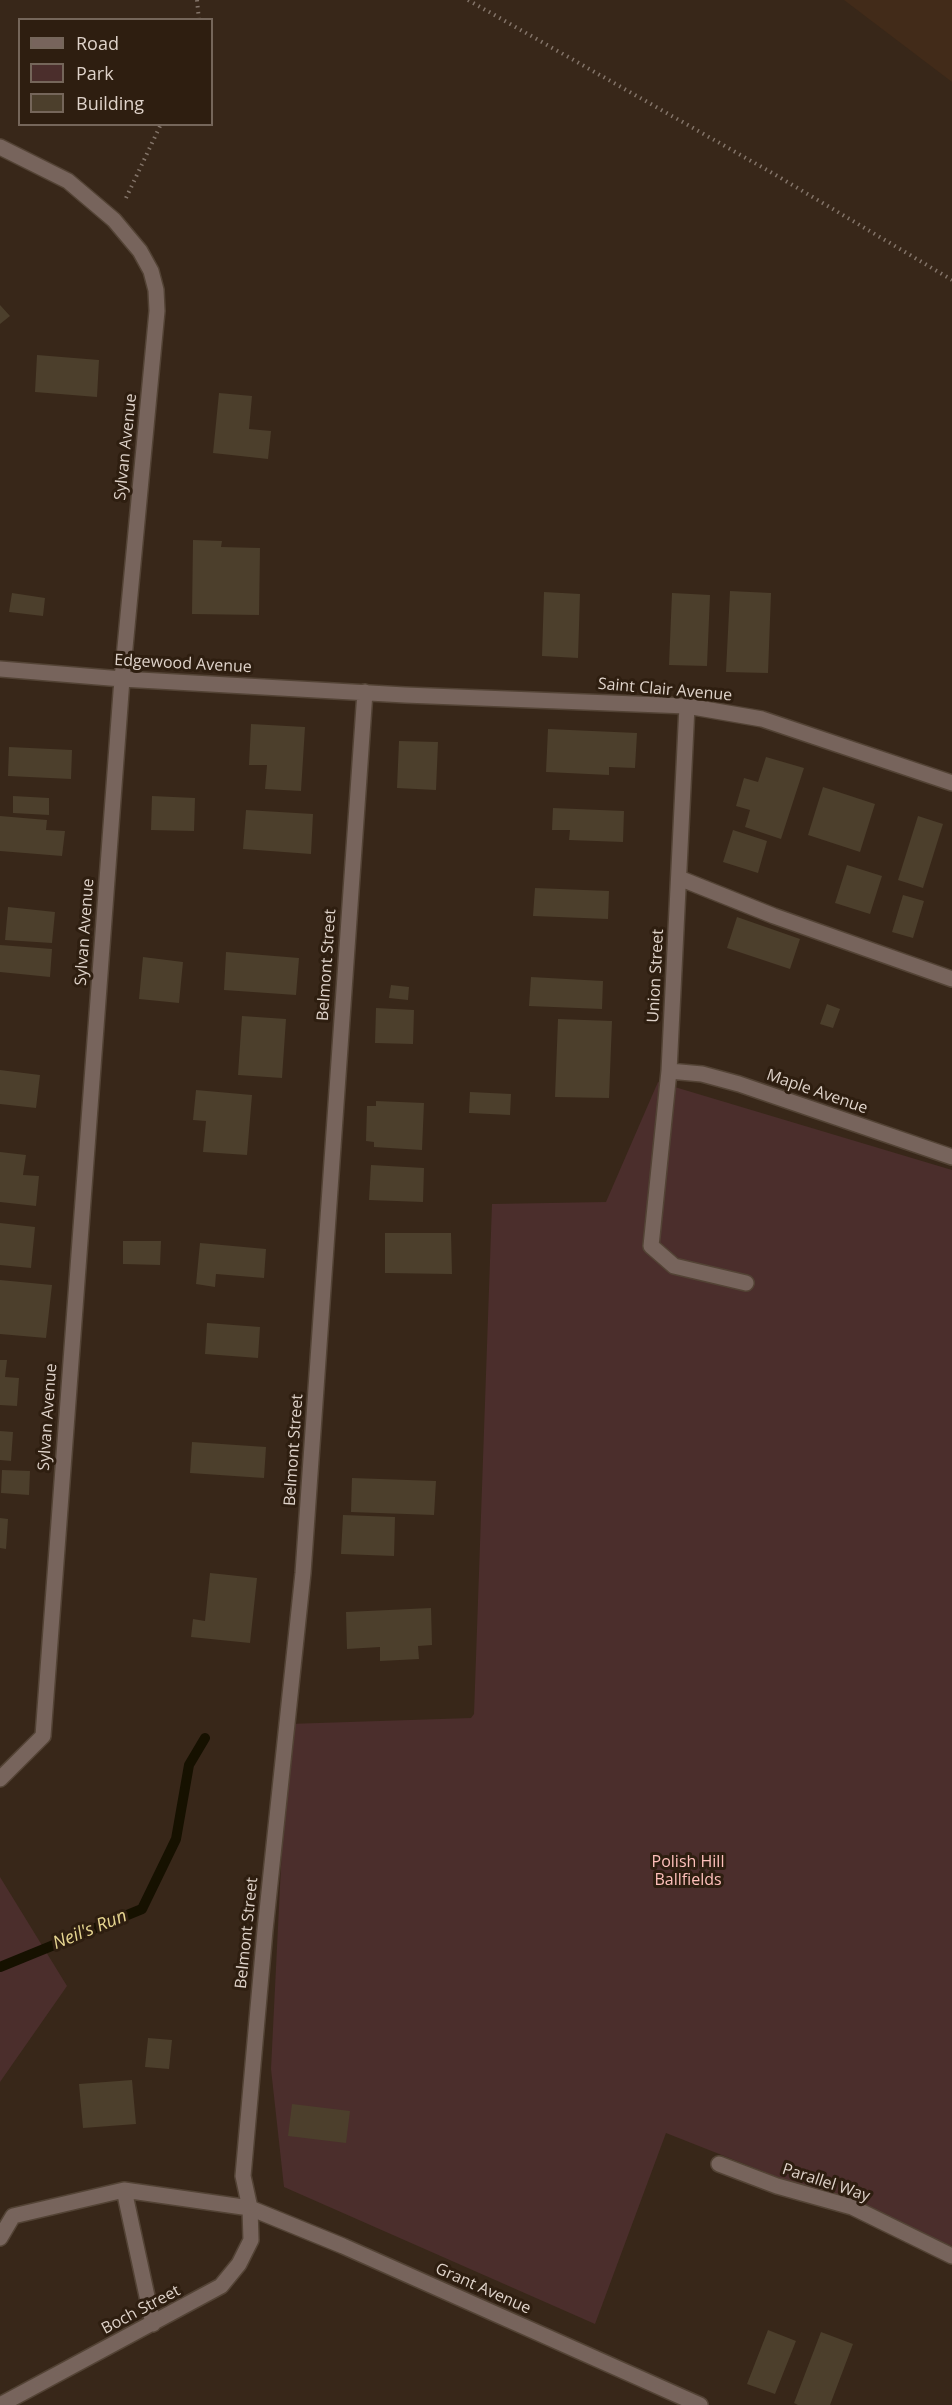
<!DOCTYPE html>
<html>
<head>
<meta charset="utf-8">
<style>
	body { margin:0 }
	#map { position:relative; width:952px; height:2405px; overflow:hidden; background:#382719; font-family:"Open Sans",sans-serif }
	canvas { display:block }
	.legend { position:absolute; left:18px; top:18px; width:195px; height:108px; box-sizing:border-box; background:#2e1e10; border:2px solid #75665a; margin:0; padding:8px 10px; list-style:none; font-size:18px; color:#dfd3ca }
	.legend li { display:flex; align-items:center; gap:12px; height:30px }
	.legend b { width:30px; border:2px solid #75665a }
</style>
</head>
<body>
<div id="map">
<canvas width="952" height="2405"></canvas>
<ul class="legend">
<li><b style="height:8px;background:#77645c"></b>Road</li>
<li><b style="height:16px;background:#4b2e2c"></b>Park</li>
<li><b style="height:16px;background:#4c3f2c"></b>Building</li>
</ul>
</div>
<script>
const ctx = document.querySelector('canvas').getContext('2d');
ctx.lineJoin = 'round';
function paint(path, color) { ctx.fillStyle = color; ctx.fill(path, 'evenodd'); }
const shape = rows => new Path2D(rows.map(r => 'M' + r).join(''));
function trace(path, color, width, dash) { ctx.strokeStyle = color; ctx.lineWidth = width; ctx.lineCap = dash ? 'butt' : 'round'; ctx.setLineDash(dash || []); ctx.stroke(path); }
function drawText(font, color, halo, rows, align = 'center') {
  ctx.font = font + ' "Open Sans",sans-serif'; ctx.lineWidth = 6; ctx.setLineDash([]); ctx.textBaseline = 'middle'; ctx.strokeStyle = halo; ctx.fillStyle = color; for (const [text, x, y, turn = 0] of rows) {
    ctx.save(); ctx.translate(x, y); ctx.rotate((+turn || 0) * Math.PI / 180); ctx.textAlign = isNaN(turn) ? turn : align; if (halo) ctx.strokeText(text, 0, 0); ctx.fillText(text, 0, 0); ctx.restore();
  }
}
paint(shape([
	[844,0,952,0,952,82]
]), '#422b19');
paint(shape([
	[658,1082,952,1170,952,2246,666,2133,595,2324,284,2187,271,2069,288,1724,471,1718,474,1714,492,1204,606,1202],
	[0,1877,67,1986,0,2082]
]), '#4b2e2c');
trace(shape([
	[0,1967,142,1909,176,1839,189,1765,205,1738]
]), '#161100', 10);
paint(shape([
	[0,305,10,316,0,324],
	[37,355,99,360,97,397,35,392],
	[219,393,252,396,249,429,271,431,268,459,213,453],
	[193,540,222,541,221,547,260,548,259,615,192,614],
	[730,591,771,593,768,673,726,672],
	[544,592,580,594,578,658,542,656],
	[12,593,45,598,43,616,9,612],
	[672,593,710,595,707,666,669,665],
	[251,724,305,727,301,791,265,789,267,765,249,765],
	[548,729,637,733,635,768,609,767,609,775,546,772],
	[399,741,438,742,436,790,397,788],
	[9,747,72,750,71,779,8,776],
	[766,757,804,768,781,839,745,827,750,810,736,806,744,778,758,782],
	[823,787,875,804,860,852,808,835],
	[13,796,49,798,49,815,13,813],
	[152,796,195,798,194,831,151,830],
	[553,808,624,811,623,842,569,840,570,830,552,830],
	[246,810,313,814,311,854,243,849],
	[0,816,47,820,46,830,65,831,62,856,0,851],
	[918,816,943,824,923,888,898,880],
	[733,830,767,841,758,873,723,862],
	[847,865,882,876,870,914,835,903],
	[535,888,609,891,608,919,533,916],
	[903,895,924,901,913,938,892,932],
	[8,907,55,912,52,943,5,940],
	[737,917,800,939,790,969,727,948],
	[0,945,52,949,50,977,0,972],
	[226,952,299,958,296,995,224,990],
	[143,957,183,962,179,1003,139,999],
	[531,977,603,981,602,1009,529,1006],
	[391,985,409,987,408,1000,389,998],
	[827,1004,840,1009,833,1028,820,1024],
	[376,1008,414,1010,413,1044,375,1043],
	[242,1016,286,1019,282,1078,238,1075],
	[558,1019,612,1021,609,1098,555,1097],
	[0,1070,40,1075,36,1108,0,1104],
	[196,1090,252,1095,247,1155,203,1152,206,1121,193,1120],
	[470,1092,511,1094,510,1115,469,1113],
	[376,1101,424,1103,422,1150,374,1147,374,1142,366,1141,367,1106,376,1106],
	[0,1152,26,1155,23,1175,39,1176,36,1206,0,1202],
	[371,1165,424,1168,423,1202,369,1200],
	[0,1223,35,1227,31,1268,0,1265],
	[385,1233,451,1233,452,1274,385,1273],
	[123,1241,161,1241,160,1265,123,1264],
	[200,1243,266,1249,264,1278,216,1274,215,1287,196,1284],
	[0,1280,52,1285,46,1338,0,1334],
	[207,1323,260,1327,258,1358,205,1354],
	[0,1360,7,1360,5,1377,19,1378,17,1406,0,1405],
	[0,1431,13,1432,11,1461,0,1460],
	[192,1442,266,1447,264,1478,190,1473],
	[2,1470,30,1471,29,1495,1,1493],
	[352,1478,436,1481,434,1515,351,1512],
	[343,1515,395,1517,394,1556,341,1554],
	[0,1518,8,1519,6,1549,0,1548],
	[210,1573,257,1578,250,1643,191,1637,193,1619,205,1621],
	[431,1608,432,1645,418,1646,419,1659,380,1661,380,1647,347,1649,346,1612],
	[148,2038,172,2040,169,2069,145,2067],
	[132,2080,136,2124,83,2128,79,2084],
	[292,2104,350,2111,346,2143,288,2136],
	[768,2330,796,2341,775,2394,747,2384],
	[821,2332,853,2344,830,2405,798,2405,794,2403]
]), '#4c3f2c');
const minor = shape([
	[0,147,68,181,114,220,140,251,151,271,156,290,157,311,122,679,43,1736,0,1779],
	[0,669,122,679,405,695,687,706,762,719,952,783],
	[687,706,669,1071,651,1246,674,1266,746,1283],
	[679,878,774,916,952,979],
	[669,1071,702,1074,739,1084,952,1157],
	[719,2164,777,2186,852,2207,952,2256],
	[124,2190,153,2324],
	[0,2238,13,2216,124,2190,250,2208,343,2246,700,2405],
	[0,2405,221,2286,239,2264,251,2240,250,2208,243,2176,265,1930,303,1573,365,692]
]);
trace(minor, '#534335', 18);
trace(shape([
	[197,0,199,20],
	[468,0,774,174,952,280],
	[126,198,161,124]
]), '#837469', 4, [1.5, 4.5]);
trace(minor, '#77645c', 15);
drawText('16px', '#dfd3ca', '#2e1e10', [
	["Sylvan Avenue",126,447,-84],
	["Edgewood Avenue",183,664,3],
	["Saint Clair Avenue",665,690,5],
	["Sylvan Avenue",85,932,-86],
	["Belmont Street",327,965,-86],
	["Union Street",656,976,-87],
	["Maple Avenue",817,1092,19],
	["Sylvan Avenue",48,1417,-86],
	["Belmont Street",294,1450,-86],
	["Belmont Street",247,1933,-84],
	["Parallel Way",826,2183,18],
	["Grant Avenue",483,2289,24],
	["Boch Street",141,2310,-28]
]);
drawText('16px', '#fec0bb', '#2e1e10', [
	["Polish Hill",688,1862],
	["Ballfields",688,1880]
]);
drawText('italic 18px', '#e7d691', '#2e1e10', [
	["Neil's Run",90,1930,-22]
]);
</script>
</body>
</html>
